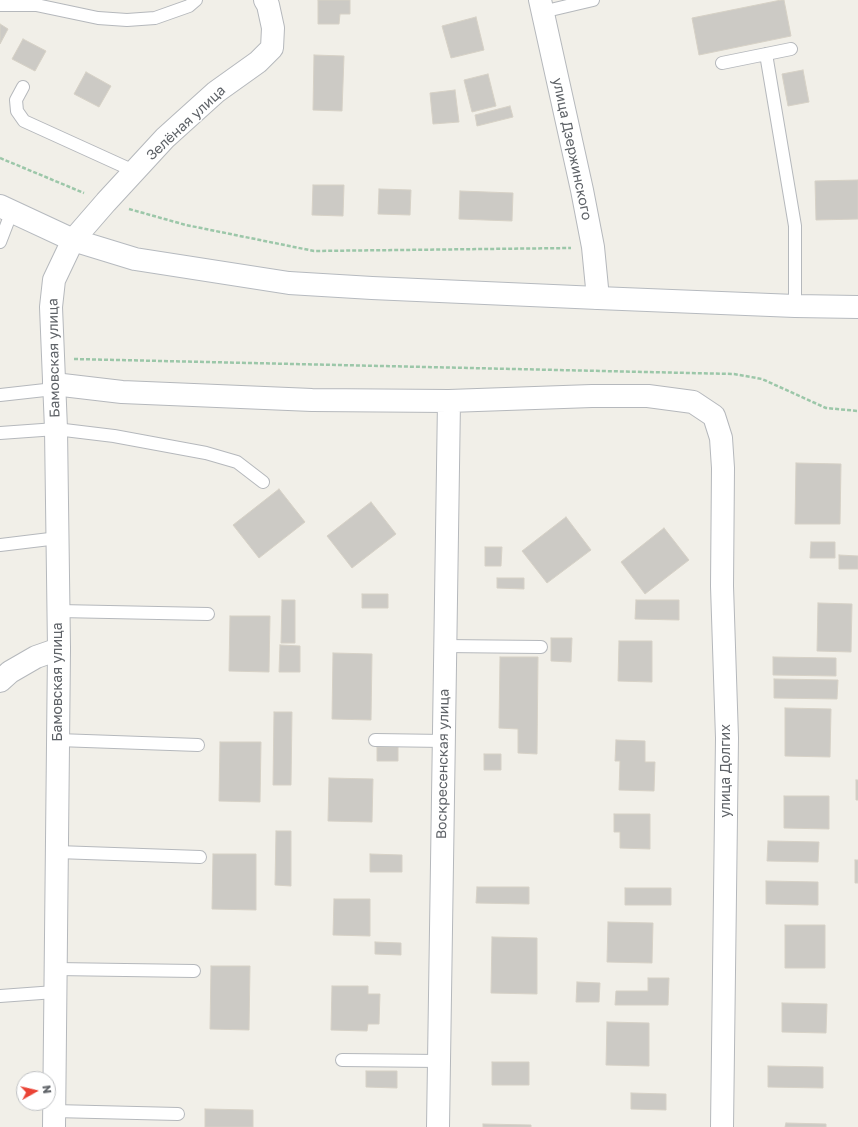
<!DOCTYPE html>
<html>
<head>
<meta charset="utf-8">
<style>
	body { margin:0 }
	#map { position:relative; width:858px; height:1127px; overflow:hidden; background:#f1efe8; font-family:"Golos Text",sans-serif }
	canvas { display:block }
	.north { position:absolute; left:16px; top:1071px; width:40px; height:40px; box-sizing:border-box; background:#fff; border:1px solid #bfc1c3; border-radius:50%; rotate:82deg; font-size:11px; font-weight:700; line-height:16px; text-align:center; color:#5f6368 }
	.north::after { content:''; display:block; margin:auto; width:14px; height:18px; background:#ea4335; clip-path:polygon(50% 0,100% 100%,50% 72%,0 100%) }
</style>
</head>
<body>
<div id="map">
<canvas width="858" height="1127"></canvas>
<div class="north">N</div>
</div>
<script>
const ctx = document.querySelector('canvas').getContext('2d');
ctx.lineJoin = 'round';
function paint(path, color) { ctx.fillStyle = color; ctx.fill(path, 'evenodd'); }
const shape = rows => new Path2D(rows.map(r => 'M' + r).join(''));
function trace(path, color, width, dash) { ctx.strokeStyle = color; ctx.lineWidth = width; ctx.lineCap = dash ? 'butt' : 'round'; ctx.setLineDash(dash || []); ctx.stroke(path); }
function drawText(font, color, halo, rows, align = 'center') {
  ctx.font = font + ' "Golos Text",sans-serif'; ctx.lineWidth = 3; ctx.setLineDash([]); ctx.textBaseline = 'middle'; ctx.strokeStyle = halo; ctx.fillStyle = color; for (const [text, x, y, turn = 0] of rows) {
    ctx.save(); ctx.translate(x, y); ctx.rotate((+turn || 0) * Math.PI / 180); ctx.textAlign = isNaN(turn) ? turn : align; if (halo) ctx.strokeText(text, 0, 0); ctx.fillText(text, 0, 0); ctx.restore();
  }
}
const building = shape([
	[318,0,350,0,350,14,340,14,339,24,318,24,318,0],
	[781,0,784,0,791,36,699,55,692,18,781,0],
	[476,17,484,50,451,58,442,26,476,17],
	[0,24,8,29,0,44,0,24],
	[23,39,46,51,35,71,12,59,23,39],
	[314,55,344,56,342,111,313,110,314,55],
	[803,70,809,102,788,106,782,74,803,70],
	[86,72,111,86,99,107,74,94,86,72],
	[488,74,496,106,472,112,464,80,488,74],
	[455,90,459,122,433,124,430,93,455,90],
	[510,106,513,117,477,126,475,115,510,106],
	[858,180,858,219,816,220,815,181,858,180],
	[313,185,344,185,343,216,312,215,313,185],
	[379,189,411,190,410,215,378,214,379,189],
	[460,191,513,193,512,221,459,219,460,191],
	[796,463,841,464,840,524,795,524,796,463],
	[279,489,305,522,259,558,233,525,279,489],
	[371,502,396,534,352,568,327,536,371,502],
	[566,517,591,550,547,583,522,551,566,517],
	[664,528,689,560,645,594,621,562,664,528],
	[811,542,835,542,835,558,810,558,811,542],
	[485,547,502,547,501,566,485,566,485,547],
	[839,555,858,556,858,569,839,569,839,555],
	[497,578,524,578,524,589,497,588,497,578],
	[362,594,388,594,388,608,362,608,362,594],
	[282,600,295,600,295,643,281,643,282,600],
	[636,600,679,600,679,620,635,619,636,600],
	[818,603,852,604,851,652,817,651,818,603],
	[230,616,270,616,269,672,229,671,230,616],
	[551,638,572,638,571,662,551,661,551,638],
	[619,641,652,641,652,682,618,681,619,641],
	[280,645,300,646,300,672,279,672,280,645],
	[333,653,372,654,371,720,332,719,333,653],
	[500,657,538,657,537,754,518,753,518,729,499,728,500,657],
	[773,657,836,658,836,676,773,675,773,657],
	[774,679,838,680,837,699,774,698,774,679],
	[785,708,831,709,830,757,785,756,785,708],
	[274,712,292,712,291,785,273,785,274,712],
	[616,740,645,741,645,762,655,762,654,791,619,790,620,761,615,761,616,740],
	[220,742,261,742,260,802,219,801,220,742],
	[377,747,398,747,398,761,377,761,377,747],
	[484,754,501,754,501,770,484,770,484,754],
	[329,778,373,779,372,822,328,821,329,778],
	[856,780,858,780,858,800,856,800,856,780],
	[784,796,829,796,829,829,784,828,784,796],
	[614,814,650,814,650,849,620,848,620,832,614,832,614,814],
	[276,831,291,831,291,886,275,885,276,831],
	[768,841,819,842,818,862,767,861,768,841],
	[213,854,256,854,256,910,212,909,213,854],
	[370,854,402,855,402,872,370,872,370,854],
	[855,860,858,860,858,883,855,883,855,860],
	[766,881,818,882,818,905,766,904,766,881],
	[477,887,529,887,529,904,476,903,477,887],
	[625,888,671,888,671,905,625,905,625,888],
	[334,899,370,899,370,936,333,935,334,899],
	[608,922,653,923,652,963,607,962,608,922],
	[785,925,825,925,825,968,785,968,785,925],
	[492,937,537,938,537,994,491,993,492,937],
	[375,942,401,943,401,955,375,954,375,942],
	[211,966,250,966,249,1030,210,1029,211,966],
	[648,978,669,978,668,1005,615,1005,616,991,648,991,648,978],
	[577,982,600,983,599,1002,576,1002,577,982],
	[332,986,368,986,368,994,380,994,379,1024,368,1024,367,1031,331,1030,332,986],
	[782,1003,827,1004,826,1033,782,1032,782,1003],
	[607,1022,649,1023,649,1066,606,1065,607,1022],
	[492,1062,529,1062,529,1085,492,1085,492,1062],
	[768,1066,823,1067,823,1088,768,1087,768,1066],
	[366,1071,397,1071,397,1088,366,1087,366,1071],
	[631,1093,666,1094,666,1110,631,1109,631,1093],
	[205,1109,253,1110,253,1127,205,1127,205,1109],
	[786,1123,826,1124,826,1127,785,1127,786,1123],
	[483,1124,531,1125,531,1127,483,1127,483,1124]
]);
paint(building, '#cccac5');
trace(building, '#d6d1c6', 1);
const service = shape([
	[0,5,36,5,98,18,127,20,155,18,189,6,196,0],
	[542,12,593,0],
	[766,54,795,226,795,306],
	[722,63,791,49],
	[23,87,16,100,17,111,24,121,134,171],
	[0,242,12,211],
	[0,395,54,389],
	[0,433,56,429,114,436,206,453,237,462,263,482],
	[0,545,58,538],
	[59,611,208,614],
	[445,646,541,647],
	[58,740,198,745],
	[375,740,444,741],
	[57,852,200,857],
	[56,969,194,971],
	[0,996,55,992],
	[342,1060,439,1061],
	[54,1111,178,1114]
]);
const minor = shape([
	[540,0,582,190,593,247,598,298],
	[73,240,106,202,165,138,216,92,258,62,272,48,273,28,268,5,265,0],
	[54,384,122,392,312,400,449,401,592,396,648,396,693,402,714,416,721,438,723,468,722,586,727,738,722,1127],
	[0,681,10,672,36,657,59,649],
	[438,1127,449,401]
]);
const tertiary = shape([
	[54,1127,59,649,56,429,51,307,54,280,73,240]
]);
const secondary = shape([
	[0,206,73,240,135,259,289,283,372,288,598,298,795,306,858,307]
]);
trace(service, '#b5b8bc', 14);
trace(minor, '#b5b8bc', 24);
trace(tertiary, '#b5b8bc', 24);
trace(secondary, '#b6babf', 24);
trace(shape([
	[0,158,84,193],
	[129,209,186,225,314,251,571,248],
	[74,359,734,374,762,379,826,408,858,411]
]), '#9cc7a9', 2.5, [4, 2]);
trace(service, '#fff', 12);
trace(minor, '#fff', 22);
trace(tertiary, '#fff', 22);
trace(secondary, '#fff', 22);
drawText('14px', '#5f6368', '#fff', [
	["Зелёная улица",186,123,-43],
	["улица Дзержинского",572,149,78],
	["Бамовская улица",54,358,-91],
	["Бамовская улица",58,682,-90],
	["Воскресенская улица",443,764,-89],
	["улица Долгих",726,771,-90]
]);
</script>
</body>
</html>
